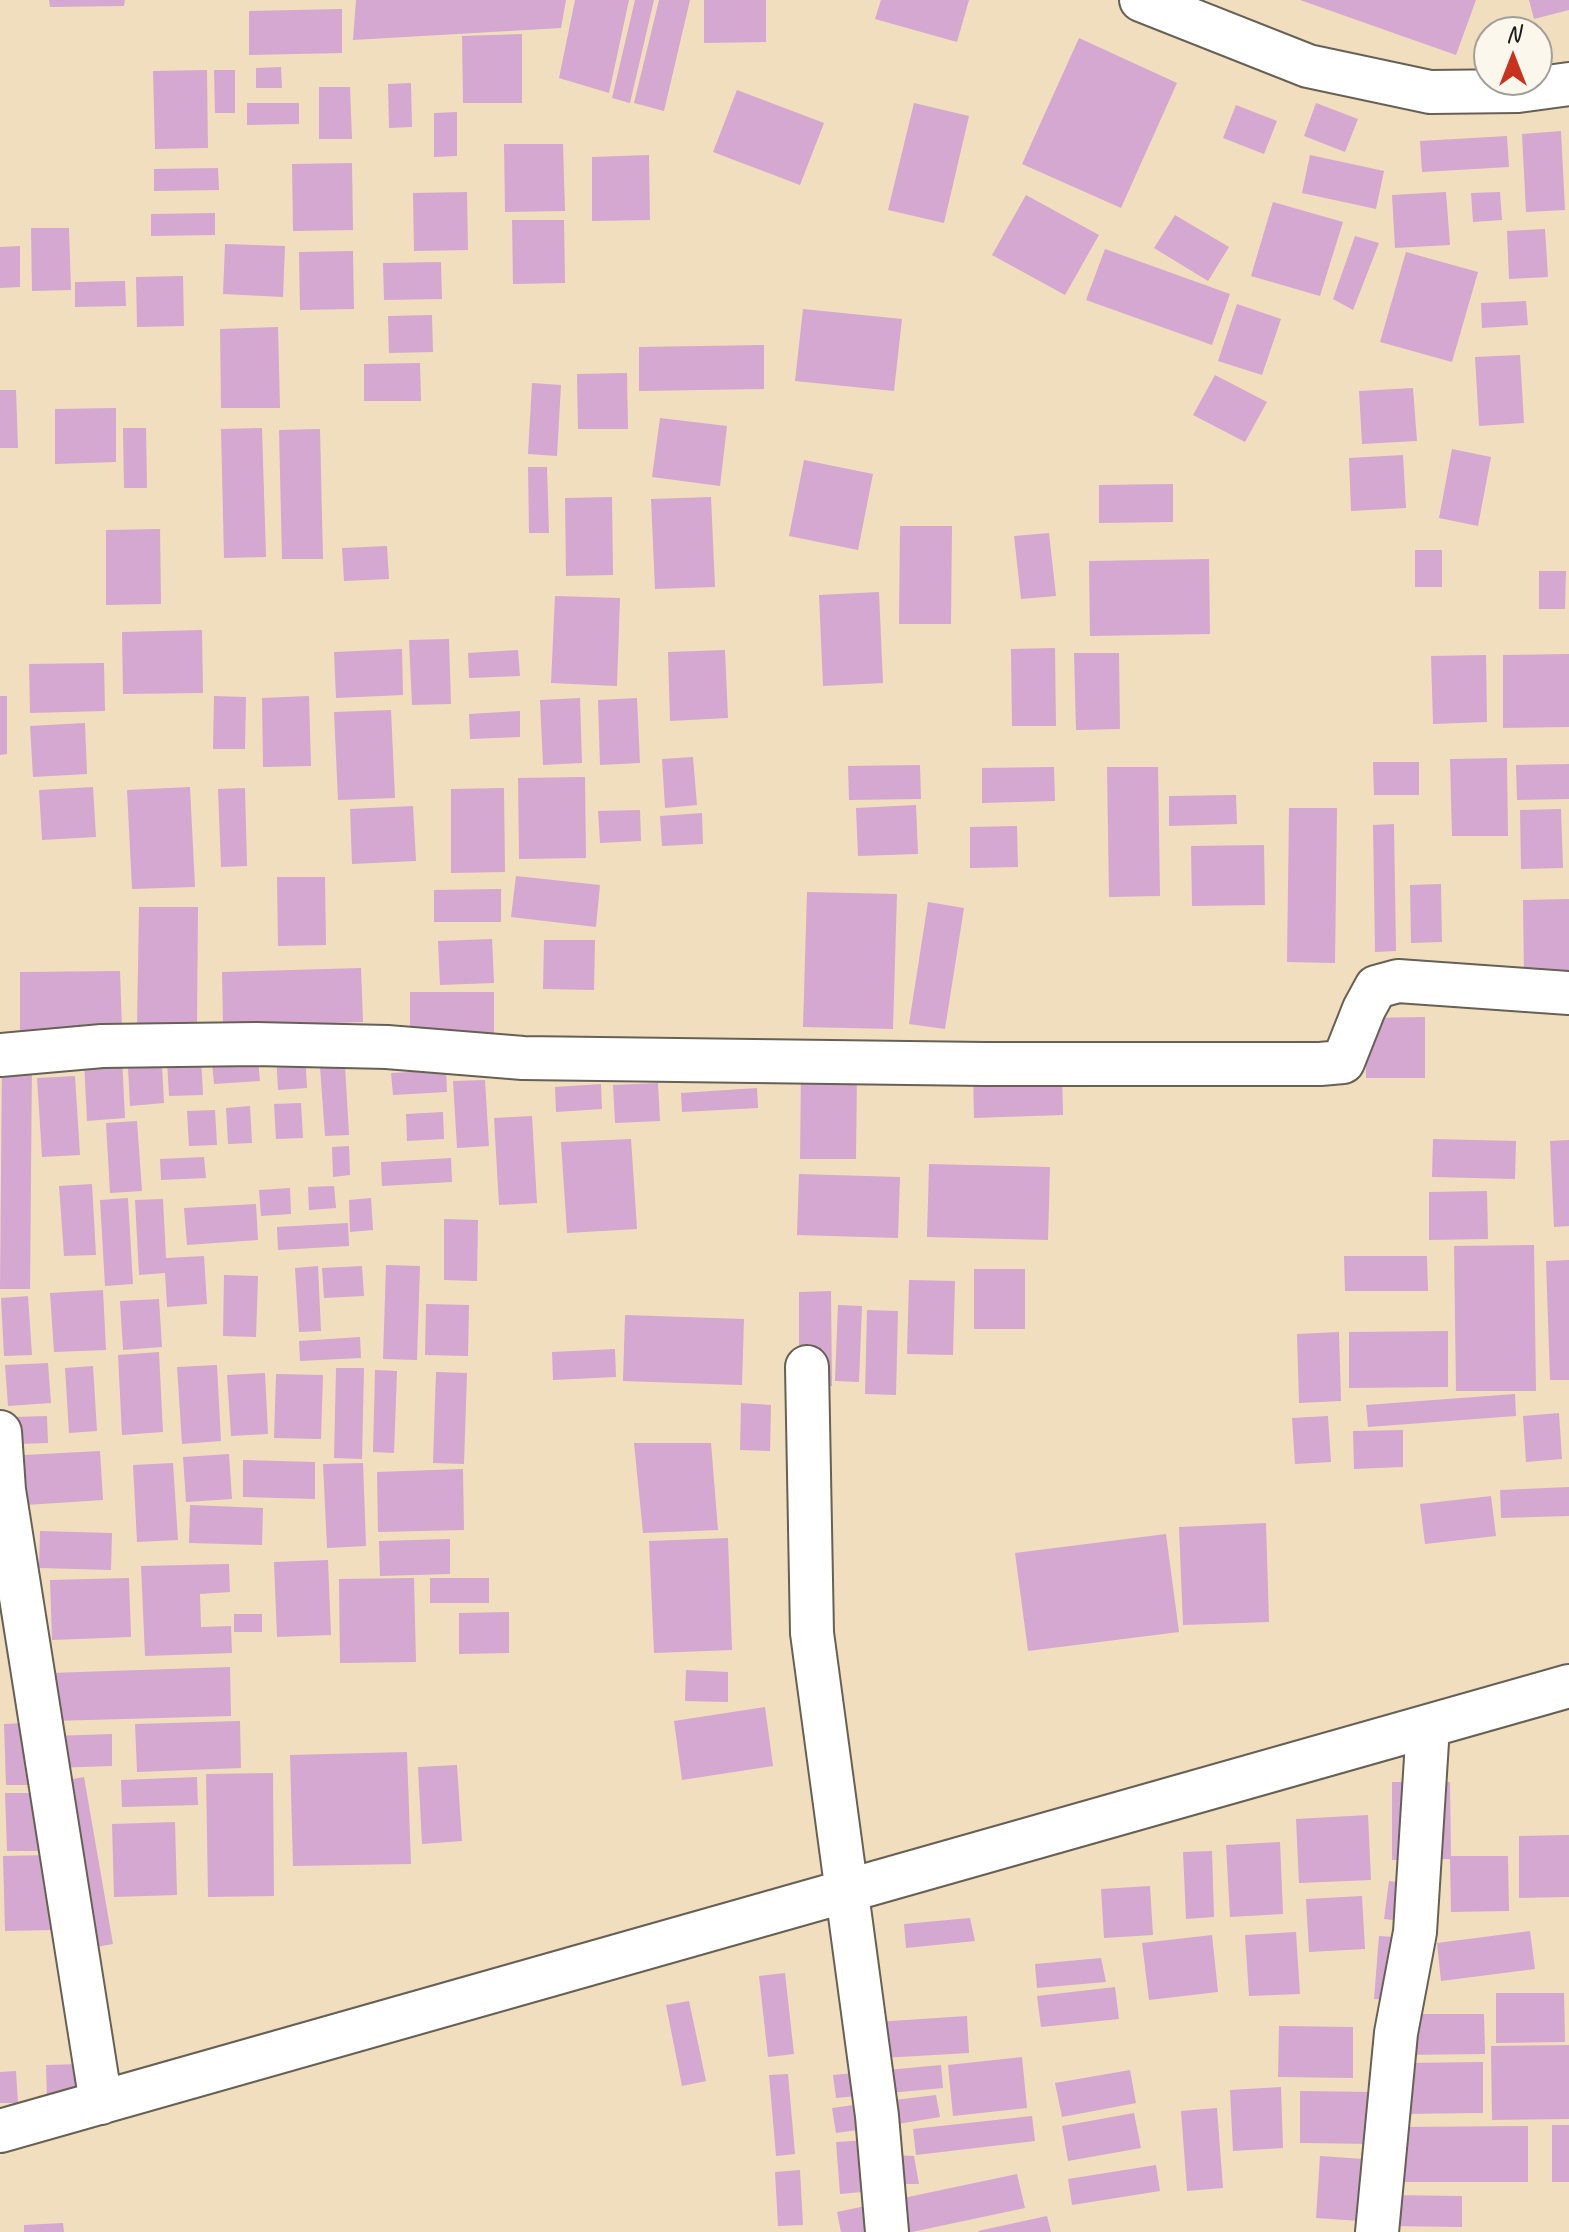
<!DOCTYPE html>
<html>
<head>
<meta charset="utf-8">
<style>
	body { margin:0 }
	#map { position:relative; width:1569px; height:2232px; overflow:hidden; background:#f1debe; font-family:Caveat,sans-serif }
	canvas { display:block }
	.north { position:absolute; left:1473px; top:16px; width:80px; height:80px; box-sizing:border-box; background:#fbf7ec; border:2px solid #a29f99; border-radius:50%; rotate:0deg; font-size:22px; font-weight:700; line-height:32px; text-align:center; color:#1c1c1c }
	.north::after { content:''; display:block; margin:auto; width:28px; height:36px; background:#c8321e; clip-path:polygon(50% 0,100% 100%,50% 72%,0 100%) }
</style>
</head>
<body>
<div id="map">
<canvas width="1569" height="2232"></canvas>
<div class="north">N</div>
</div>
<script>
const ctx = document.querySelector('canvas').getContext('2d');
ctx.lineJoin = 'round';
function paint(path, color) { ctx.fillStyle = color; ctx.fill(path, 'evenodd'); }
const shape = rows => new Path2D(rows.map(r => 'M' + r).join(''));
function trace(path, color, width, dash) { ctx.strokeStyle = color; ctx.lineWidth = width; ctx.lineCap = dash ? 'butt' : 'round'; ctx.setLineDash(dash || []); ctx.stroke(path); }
paint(shape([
	[49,0,125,0,124,6,50,7],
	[356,0,566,0,561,28,353,40],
	[575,0,629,0,609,93,559,78],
	[635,0,654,0,630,103,612,98],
	[659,0,690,0,664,111,634,103],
	[704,0,766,0,766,42,704,43],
	[881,0,969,0,957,42,875,19],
	[1300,0,1476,0,1456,55],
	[1529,0,1569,0,1569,10,1534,19],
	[342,9,342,53,249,55,249,11],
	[522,34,522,103,463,103,462,36],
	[1079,38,1177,83,1121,208,1022,164],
	[281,67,282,88,256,88,256,68],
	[207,70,208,148,155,149,153,71],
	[214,70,235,70,235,113,215,113],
	[411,83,412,127,389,128,388,84],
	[319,87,350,87,352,139,319,139],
	[737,90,824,123,800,185,713,152],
	[247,103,299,103,299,124,247,125],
	[914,103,969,116,944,223,888,210],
	[1316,103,1358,119,1345,152,1304,136],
	[1236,105,1277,121,1264,154,1223,138],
	[457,112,457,156,434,157,434,113],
	[1561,131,1565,210,1526,212,1522,134],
	[1507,136,1509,167,1422,172,1420,141],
	[504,144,563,144,565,211,505,212],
	[649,155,650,220,592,221,592,157],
	[1310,155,1384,171,1376,209,1302,193],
	[352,163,353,230,293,231,292,164],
	[218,168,219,190,154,191,154,169],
	[467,192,468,250,414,251,413,193],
	[1446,192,1450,245,1395,248,1392,195],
	[1500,192,1502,220,1473,222,1471,193],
	[1026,195,1099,235,1065,295,992,255],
	[1273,202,1343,222,1320,296,1251,276],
	[215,213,215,235,151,236,151,214],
	[1175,215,1229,247,1208,281,1154,248],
	[512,220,564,220,565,283,513,284],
	[31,228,69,228,71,290,32,291],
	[1545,229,1548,277,1509,279,1507,231],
	[1355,236,1379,243,1353,310,1333,299],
	[225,244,285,246,283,297,223,294],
	[20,246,20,287,0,288,0,247],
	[1105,249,1230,294,1212,345,1086,300],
	[353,251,354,309,300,310,299,252],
	[1406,252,1478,272,1452,362,1380,342],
	[441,262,442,299,384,300,383,263],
	[183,276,184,326,137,327,136,277],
	[125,281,126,306,75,307,75,282],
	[1526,301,1528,325,1482,328,1481,303],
	[1237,304,1281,319,1262,375,1218,361],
	[803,309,902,319,894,391,795,381],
	[432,315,433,352,389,353,388,316],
	[278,327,280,408,221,408,220,329],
	[764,345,764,389,639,391,639,347],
	[1520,355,1524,423,1479,426,1475,357],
	[420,363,421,401,364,401,364,364],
	[627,373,628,429,578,429,577,374],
	[1215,375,1267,402,1245,442,1193,415],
	[532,383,561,385,557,456,528,454],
	[1413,388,1417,441,1362,444,1359,391],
	[0,390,16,390,18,448,0,448],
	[116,408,116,462,55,464,55,409],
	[660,418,727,426,720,486,652,477],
	[123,428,146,428,147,488,124,488],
	[262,428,266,557,224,558,221,429],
	[320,429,323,559,282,559,279,430],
	[1452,449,1491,457,1478,526,1439,518],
	[1403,455,1406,508,1351,511,1349,458],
	[804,460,873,474,858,550,789,536],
	[528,467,547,467,549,533,529,533],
	[1173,484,1173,522,1099,523,1099,485],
	[612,497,613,575,566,576,565,498],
	[711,497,715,587,655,589,651,499],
	[900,526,952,526,951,624,899,624],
	[160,529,161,604,106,605,106,530],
	[1049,533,1056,596,1021,599,1014,536],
	[387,546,389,579,344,581,342,548],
	[1415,550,1442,550,1442,587,1415,587],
	[1209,559,1210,634,1090,636,1089,561],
	[1539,571,1566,571,1565,609,1539,609],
	[879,592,883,683,823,686,819,595],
	[555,596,620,598,617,686,551,683],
	[202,630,203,693,123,694,122,632],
	[449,639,451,704,412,705,409,640],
	[1055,648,1056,726,1012,726,1011,649],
	[402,649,403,695,336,698,334,652],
	[518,650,520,676,469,678,468,653],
	[725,650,728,718,670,721,668,652],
	[1074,653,1119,653,1120,729,1076,730],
	[1569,654,1569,727,1503,728,1503,655],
	[1486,655,1487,722,1433,724,1431,656],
	[104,663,105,711,30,713,29,664],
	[0,696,7,696,7,754,0,755],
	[214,696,246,697,245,749,213,749],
	[309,696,311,766,263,767,262,698],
	[580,698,582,763,543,765,540,700],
	[637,698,640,763,600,765,598,700],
	[391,710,395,798,338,800,334,712],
	[520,711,520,737,470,739,469,714],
	[85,723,87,774,33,777,30,726],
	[693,757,697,805,665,808,662,759],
	[1507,758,1508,836,1452,836,1450,759],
	[1373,762,1419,762,1419,795,1374,795],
	[1569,764,1569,799,1517,800,1516,765],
	[920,765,921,799,849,800,848,766],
	[1054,767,1055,801,982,803,982,768],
	[1107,767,1158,767,1160,896,1109,897],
	[585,777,586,858,519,859,518,778],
	[93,787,96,837,42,840,39,790],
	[190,787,195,887,132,889,127,790],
	[245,788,247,866,221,867,218,789],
	[504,788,505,872,451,873,451,789],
	[1236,795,1237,824,1169,826,1169,796],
	[916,805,918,854,858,856,856,808],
	[413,806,416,861,352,864,350,809],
	[1289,808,1337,808,1335,963,1287,962],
	[1561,809,1563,868,1521,869,1520,810],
	[640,810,641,841,600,843,598,811],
	[702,813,703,844,662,846,660,816],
	[1394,824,1396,951,1375,952,1373,825],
	[1017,826,1018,867,970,868,970,827],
	[1264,845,1265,905,1192,906,1191,846],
	[516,876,600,885,596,927,511,917],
	[277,877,325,877,326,945,278,946],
	[1441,884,1442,942,1411,943,1410,885],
	[501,889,501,922,434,922,434,890],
	[807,892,897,894,893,1029,803,1027],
	[1569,899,1569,975,1524,976,1523,900],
	[928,902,964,908,945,1029,909,1024],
	[139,907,198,907,197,1028,137,1028],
	[492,939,494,983,440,985,438,941],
	[544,940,595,940,594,990,543,989],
	[361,968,363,1022,223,1027,222,972],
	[120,971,122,1029,20,1032,20,972],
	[410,992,494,992,494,1037,410,1037],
	[1425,1017,1425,1078,1366,1078,1365,1018],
	[305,1051,307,1088,278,1090,276,1053],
	[201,1057,203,1095,169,1096,167,1060],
	[122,1058,125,1118,87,1121,84,1060],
	[258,1060,260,1081,214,1084,212,1062],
	[2,1063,32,1063,30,1289,0,1289],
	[345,1065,349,1135,325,1136,320,1067],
	[162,1066,164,1103,130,1106,128,1068],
	[1062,1068,1063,1115,974,1118,973,1072],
	[446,1070,447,1092,393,1095,391,1073],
	[801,1070,857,1070,856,1159,800,1159],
	[75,1076,80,1155,42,1157,37,1078],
	[485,1080,489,1146,457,1148,453,1081],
	[658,1083,660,1121,615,1123,613,1085],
	[601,1084,602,1109,556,1112,555,1087],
	[757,1088,758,1108,682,1112,681,1093],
	[301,1103,303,1138,276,1139,274,1104],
	[250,1106,252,1143,228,1144,226,1108],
	[215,1110,217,1145,189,1146,187,1111],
	[443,1112,444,1139,407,1141,406,1114],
	[532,1116,537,1203,499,1205,494,1118],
	[137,1121,142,1191,110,1193,106,1123],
	[631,1139,637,1229,567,1233,561,1142],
	[1433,1139,1516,1141,1515,1179,1432,1177],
	[1569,1140,1569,1226,1554,1227,1550,1141],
	[349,1146,350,1175,333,1177,332,1147],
	[204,1157,206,1178,161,1180,160,1159],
	[451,1158,452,1182,382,1186,381,1162],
	[929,1164,1050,1167,1048,1240,927,1237],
	[799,1174,900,1177,898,1238,797,1235],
	[92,1184,96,1255,64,1256,59,1186],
	[334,1186,336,1208,309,1210,308,1187],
	[290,1188,291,1214,261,1216,259,1190],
	[1487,1191,1488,1239,1429,1240,1429,1192],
	[128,1198,133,1284,105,1286,100,1200],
	[371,1198,373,1230,350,1232,349,1200],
	[163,1199,166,1258,204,1256,207,1304,167,1307,165,1273,139,1275,135,1200],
	[256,1204,258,1240,187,1245,184,1208],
	[444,1219,478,1220,477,1281,444,1280],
	[348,1223,349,1246,278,1250,277,1227],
	[1534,1245,1536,1391,1456,1391,1454,1246],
	[1344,1256,1427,1256,1428,1291,1345,1291],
	[1569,1260,1569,1380,1550,1380,1546,1261],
	[386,1265,420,1266,417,1360,383,1359],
	[318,1266,321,1331,299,1332,295,1268],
	[362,1266,364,1296,324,1298,322,1268],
	[974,1269,1025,1269,1025,1329,974,1329],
	[224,1275,258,1276,256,1337,223,1336],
	[909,1280,955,1281,953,1355,907,1354],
	[103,1290,106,1350,54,1352,50,1293],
	[831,1291,832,1386,799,1387,799,1292],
	[28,1296,32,1355,4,1356,1,1298],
	[159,1299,162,1347,123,1350,120,1301],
	[426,1304,469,1305,468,1356,425,1355],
	[838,1305,862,1306,859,1382,835,1381],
	[867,1310,898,1311,896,1395,865,1394],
	[625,1315,744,1319,742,1385,623,1381],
	[1448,1331,1448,1387,1349,1388,1349,1332],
	[1339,1332,1341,1401,1299,1403,1297,1334],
	[360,1337,361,1358,300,1361,299,1341],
	[615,1349,616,1377,553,1380,552,1352],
	[159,1352,163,1432,122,1435,118,1355],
	[48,1363,51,1403,8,1406,5,1365],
	[217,1365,221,1441,182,1444,177,1367],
	[93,1366,97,1431,69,1433,65,1368],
	[336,1368,364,1368,362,1459,334,1458],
	[375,1370,397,1371,394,1453,373,1452],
	[436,1372,467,1373,464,1464,433,1463],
	[265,1373,268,1434,231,1436,227,1375],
	[276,1374,323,1375,321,1439,274,1438],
	[1515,1394,1516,1416,1368,1427,1366,1405],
	[741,1403,771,1405,770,1451,740,1450],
	[1559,1413,1562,1459,1526,1462,1523,1416],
	[47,1416,48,1443,15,1444,13,1417],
	[1328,1416,1331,1462,1295,1464,1292,1418],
	[1403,1430,1403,1467,1354,1469,1353,1431],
	[634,1443,711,1443,718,1530,643,1533],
	[100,1451,103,1500,26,1505,24,1455],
	[229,1454,232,1499,186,1502,183,1457],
	[243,1460,315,1462,315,1499,243,1497],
	[173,1463,178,1540,137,1542,133,1465],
	[363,1463,366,1546,327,1548,323,1464],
	[463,1469,464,1530,378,1532,377,1472],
	[1569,1487,1569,1516,1501,1518,1500,1490],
	[1491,1496,1496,1536,1425,1544,1420,1504],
	[190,1505,263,1508,262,1545,189,1543],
	[1266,1523,1269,1622,1183,1625,1179,1527],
	[40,1531,112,1533,111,1570,39,1568],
	[1166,1534,1179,1632,1028,1651,1015,1553],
	[728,1538,732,1650,654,1653,649,1541],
	[450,1539,450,1574,380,1576,379,1541],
	[328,1560,331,1635,277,1637,274,1562],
	[229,1564,230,1592,200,1594,201,1627,231,1626,232,1653,145,1656,141,1566],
	[129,1578,131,1637,52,1640,50,1580],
	[414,1578,416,1662,340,1663,339,1579],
	[430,1578,489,1578,489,1603,430,1603],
	[509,1612,509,1653,459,1654,459,1613],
	[234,1614,262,1614,262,1632,234,1632],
	[230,1667,231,1716,52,1721,50,1673],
	[686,1670,728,1672,728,1702,685,1701],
	[765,1707,773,1766,682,1780,674,1721],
	[240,1721,241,1768,137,1772,135,1724],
	[26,1723,28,1785,6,1785,4,1724],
	[112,1734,112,1766,53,1768,52,1736],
	[407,1752,411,1864,293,1866,290,1755],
	[457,1765,462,1841,422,1844,418,1767],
	[273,1773,274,1896,208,1897,206,1774],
	[84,1777,113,1944,85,1949,56,1782],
	[197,1777,198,1805,122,1807,121,1780],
	[1392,1782,1450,1782,1451,1856,1508,1856,1509,1911,1451,1912,1450,1859,1392,1860],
	[5,1793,40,1793,41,1851,7,1851],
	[1368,1815,1371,1880,1299,1883,1296,1819],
	[175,1822,177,1895,114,1897,112,1824],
	[1569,1835,1569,1897,1519,1898,1519,1836],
	[1280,1842,1283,1914,1230,1917,1226,1845],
	[1212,1851,1214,1917,1186,1919,1183,1852],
	[50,1855,52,1930,5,1931,3,1856],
	[1389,1881,1440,1887,1436,1925,1384,1919],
	[1150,1886,1153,1935,1104,1938,1101,1889],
	[1362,1896,1365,1949,1309,1952,1306,1899],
	[970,1918,975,1941,906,1948,904,1924],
	[1530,1931,1535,1969,1441,1981,1437,1943],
	[1296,1932,1300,1994,1249,1996,1245,1935],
	[1212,1935,1218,1992,1149,2000,1142,1943],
	[1379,1936,1423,1939,1419,2001,1374,1999],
	[1101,1958,1106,1982,1037,1988,1035,1964],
	[785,1973,794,2054,768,2057,759,1976],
	[1115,1987,1119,2019,1041,2027,1037,1996],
	[1496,1993,1564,1993,1565,2042,1496,2043],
	[689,2001,706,2081,682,2086,666,2005],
	[1400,2014,1484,2014,1485,2054,1400,2055],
	[967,2016,969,2053,847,2060,845,2024],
	[1279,2026,1353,2027,1353,2078,1278,2077],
	[1569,2045,1569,2119,1492,2120,1491,2046],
	[1022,2057,1027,2108,953,2116,948,2065],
	[1483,2062,1483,2113,1401,2114,1401,2063],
	[83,2064,84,2100,47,2100,46,2065],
	[941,2065,943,2088,836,2098,833,2075],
	[1130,2070,1136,2103,1062,2117,1055,2083],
	[16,2071,18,2103,0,2103,0,2072],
	[788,2074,795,2154,776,2156,769,2075],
	[1281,2087,1283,2148,1233,2151,1230,2090],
	[1300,2091,1375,2092,1374,2144,1300,2143],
	[936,2095,940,2117,873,2128,870,2103],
	[861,2104,865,2129,836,2133,832,2108],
	[1217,2108,1223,2188,1187,2191,1181,2111],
	[1134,2113,1141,2148,1068,2161,1062,2126],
	[1032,2116,1035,2141,916,2155,913,2129],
	[1552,2125,1569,2125,1569,2182,1552,2182],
	[1528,2126,1528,2182,1394,2182,1394,2127],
	[869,2140,873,2191,840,2194,836,2142],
	[893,2155,914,2156,919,2184,892,2184],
	[1320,2156,1364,2159,1360,2221,1316,2218],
	[1156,2165,1160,2191,1072,2205,1068,2179],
	[800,2170,803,2225,778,2226,775,2172],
	[1017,2174,1025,2208,912,2232,841,2232,837,2212],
	[1389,2195,1462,2196,1462,2227,1389,2226],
	[1047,2216,1051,2232,979,2232,978,2231],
	[63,2223,64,2232,24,2232,24,2225]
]), '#d4a8d1');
const minor = shape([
	[1141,0,1308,66,1430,92,1518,91,1569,84],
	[0,1055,102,1046,256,1044,387,1047,523,1058,985,1064,1320,1064,1343,1062,1364,1009,1376,987,1398,981,1569,993],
	[807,1367,812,1633,877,2116,887,2232],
	[0,1432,4,1490,0,1491],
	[4,1490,101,2103],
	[0,2131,1569,1686],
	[1377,2232,1396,2033,1415,1932,1428,1726]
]);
trace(minor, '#676055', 46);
trace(minor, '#fff', 42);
</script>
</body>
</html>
